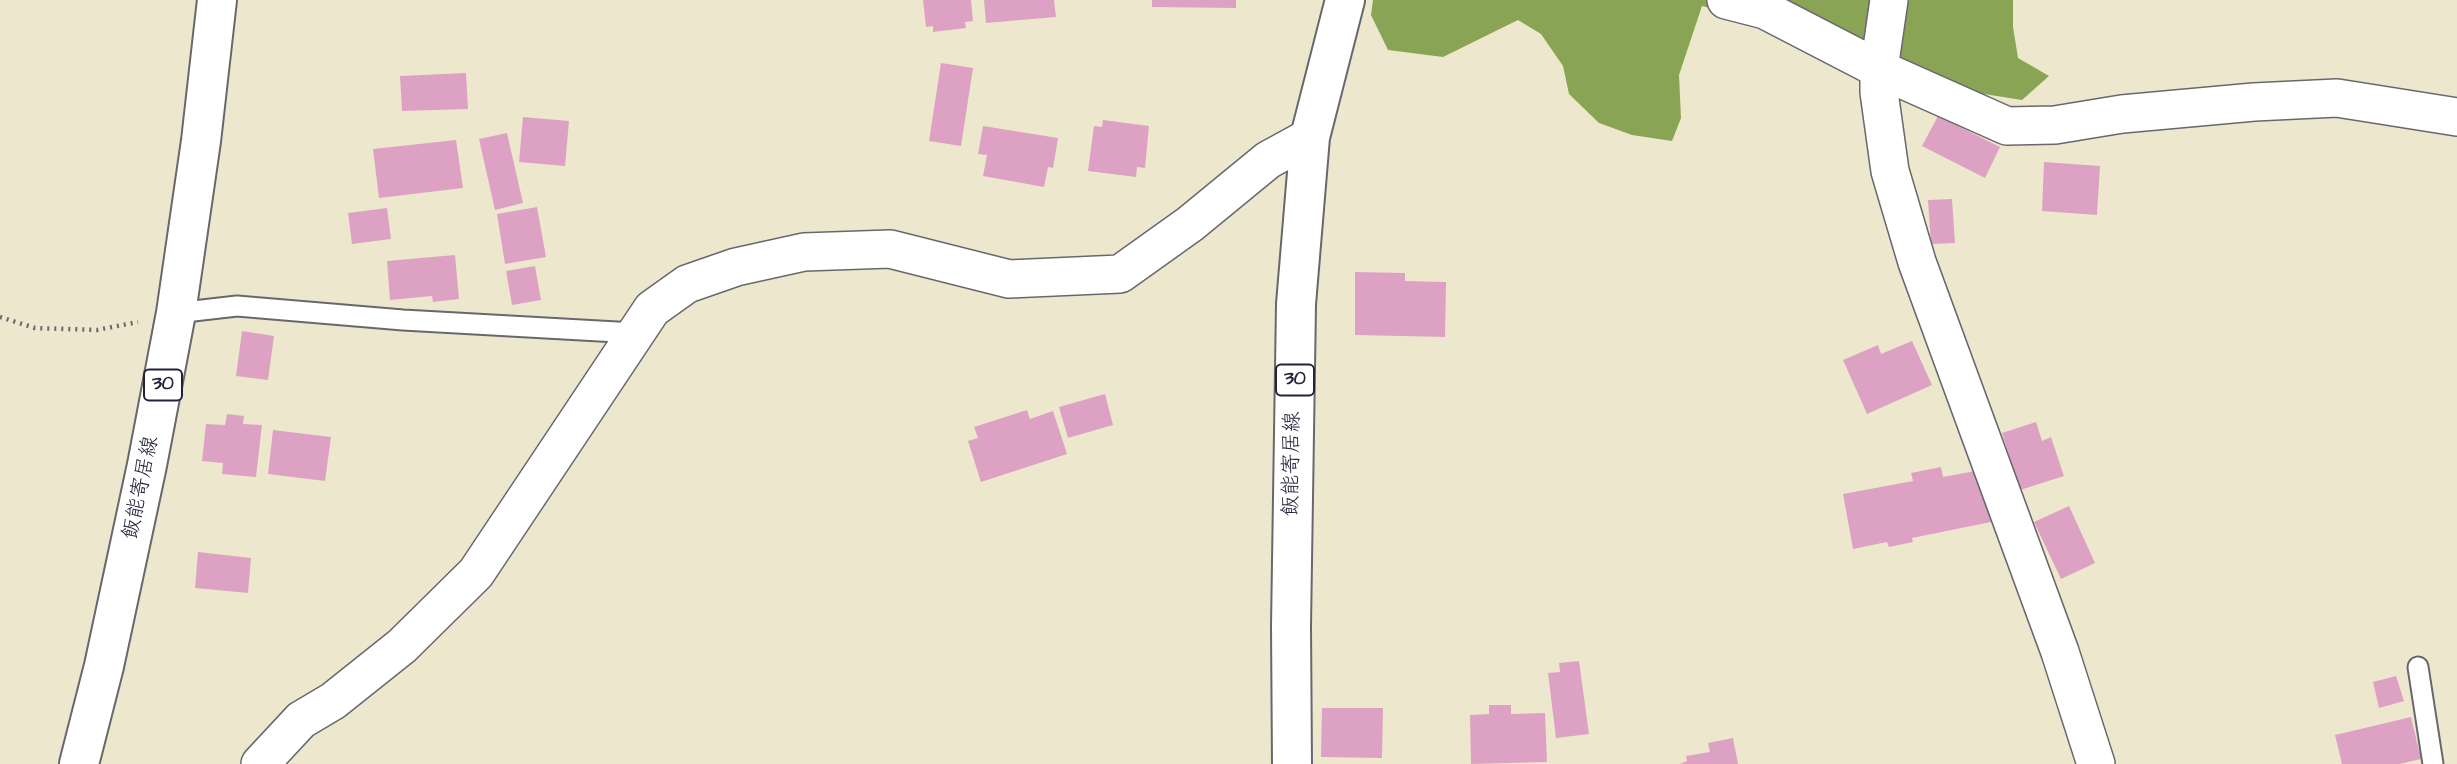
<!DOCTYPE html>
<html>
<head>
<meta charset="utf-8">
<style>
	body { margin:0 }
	canvas { display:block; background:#ede8cd }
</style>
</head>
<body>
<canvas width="2457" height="764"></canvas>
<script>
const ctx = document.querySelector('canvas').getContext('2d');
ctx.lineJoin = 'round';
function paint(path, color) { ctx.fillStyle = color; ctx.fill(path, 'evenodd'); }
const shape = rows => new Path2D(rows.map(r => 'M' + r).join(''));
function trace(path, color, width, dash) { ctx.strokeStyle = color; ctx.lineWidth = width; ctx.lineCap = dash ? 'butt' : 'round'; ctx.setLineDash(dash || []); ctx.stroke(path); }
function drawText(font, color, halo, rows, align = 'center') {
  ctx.font = font + ' "Architects Daughter","Klee One",sans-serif'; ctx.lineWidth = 6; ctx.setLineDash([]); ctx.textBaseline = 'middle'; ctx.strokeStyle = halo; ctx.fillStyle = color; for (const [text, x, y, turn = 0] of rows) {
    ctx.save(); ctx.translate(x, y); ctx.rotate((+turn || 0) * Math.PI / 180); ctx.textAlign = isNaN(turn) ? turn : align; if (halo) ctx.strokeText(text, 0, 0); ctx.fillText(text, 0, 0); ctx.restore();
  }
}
paint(shape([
	[1373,0,2013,0,2013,27,2018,58,2049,76,2022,100,1965,91,1754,18,1702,6,1679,75,1681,118,1672,141,1632,135,1599,123,1569,94,1563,66,1541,34,1518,20,1443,57,1388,50,1371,15]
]), '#89a455');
paint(shape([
	[923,0,971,0,973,21,965,22,966,28,933,32,933,26,926,27],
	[984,0,1054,0,1056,17,986,23],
	[1152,0,1236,0,1236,8,1152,7],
	[941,63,973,68,961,146,929,141],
	[466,73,468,109,402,111,400,76],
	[1938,116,2000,147,1985,178,1922,146],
	[523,117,569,121,565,166,519,162],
	[1103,120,1149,126,1145,168,1137,167,1136,177,1088,171,1094,126,1102,127],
	[983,126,1058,138,1053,168,1048,167,1044,187,983,176,987,155,978,154],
	[507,133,523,203,495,210,479,139],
	[456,140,463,188,379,198,373,149],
	[2044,162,2100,166,2097,215,2042,211],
	[1952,199,1955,243,1931,244,1928,200],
	[537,207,546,257,505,264,497,214],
	[387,208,391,239,352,244,348,213],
	[455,255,459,299,433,302,432,296,390,300,387,261],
	[535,266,541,300,512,305,506,271],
	[1355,272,1405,273,1405,281,1446,282,1445,337,1355,335],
	[242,331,274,336,268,380,236,376],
	[1912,341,1932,385,1867,414,1843,360,1878,345,1881,354],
	[1105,394,1113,425,1068,438,1059,407],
	[1027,410,1030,419,1053,411,1067,454,981,482,968,441,978,438,974,427],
	[227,414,244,416,243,424,262,425,256,477,222,474,223,463,202,461,206,424,225,425],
	[2036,422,2042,441,2051,437,2064,476,2020,490,2002,433],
	[273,430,331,437,325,481,268,474],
	[1941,467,1943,477,1986,469,1996,521,1912,538,1913,542,1889,547,1887,542,1853,549,1843,494,1913,481,1911,473],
	[2069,506,2095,563,2061,579,2034,522],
	[198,552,251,558,248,593,195,588],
	[1579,661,1589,734,1556,738,1548,673,1560,672,1559,663],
	[2396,676,2404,701,2379,708,2373,682],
	[1489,705,1511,705,1511,714,1545,713,1547,762,1471,764,1470,715,1489,714],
	[1322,708,1383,708,1382,758,1321,757],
	[2411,717,2421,759,2400,764,2342,764,2335,735],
	[1733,738,1738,764,1680,764,1687,761,1686,756,1710,752,1708,743]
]), '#dda2c3');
const service = shape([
	[176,313,237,306,403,320,635,333],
	[2418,667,2433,764]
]);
const minor = shape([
	[1726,0,1765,10,1879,69,2007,126,2055,125,2122,114,2254,102,2337,98,2457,117],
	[1889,0,1879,69,1879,92,1890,171,1917,262,2060,652,2096,764],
	[260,764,301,720,333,701,402,646,476,573,652,309,687,284,736,267,804,252,890,249,1009,279,1120,274,1190,224,1268,160,1310,137]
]);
const primary = shape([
	[79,764,104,666,147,465,176,313,201,141,217,0],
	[1292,764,1291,626,1296,304,1310,137,1345,0]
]);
trace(service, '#69676e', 23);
trace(minor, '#69676e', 40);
trace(primary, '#69676e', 42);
trace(shape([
	[0,317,35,328,97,330,138,322]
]), '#69676e', 4.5, [2, 5]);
trace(service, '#fff', 19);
trace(minor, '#fff', 37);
trace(primary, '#fff', 38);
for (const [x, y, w] of [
	[1295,380,38],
	[163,385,38]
]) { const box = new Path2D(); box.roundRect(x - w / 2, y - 15.5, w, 31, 5); ctx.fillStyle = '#fff'; ctx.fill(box); trace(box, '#22223b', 2); }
drawText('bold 19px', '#22223b', null, [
	["30",1295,380],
	["30",163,385]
]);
drawText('21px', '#22223b', '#fff', [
	["飯能寄居線",1293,464,-89],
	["飯能寄居線",142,488,-78]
]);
</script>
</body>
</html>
